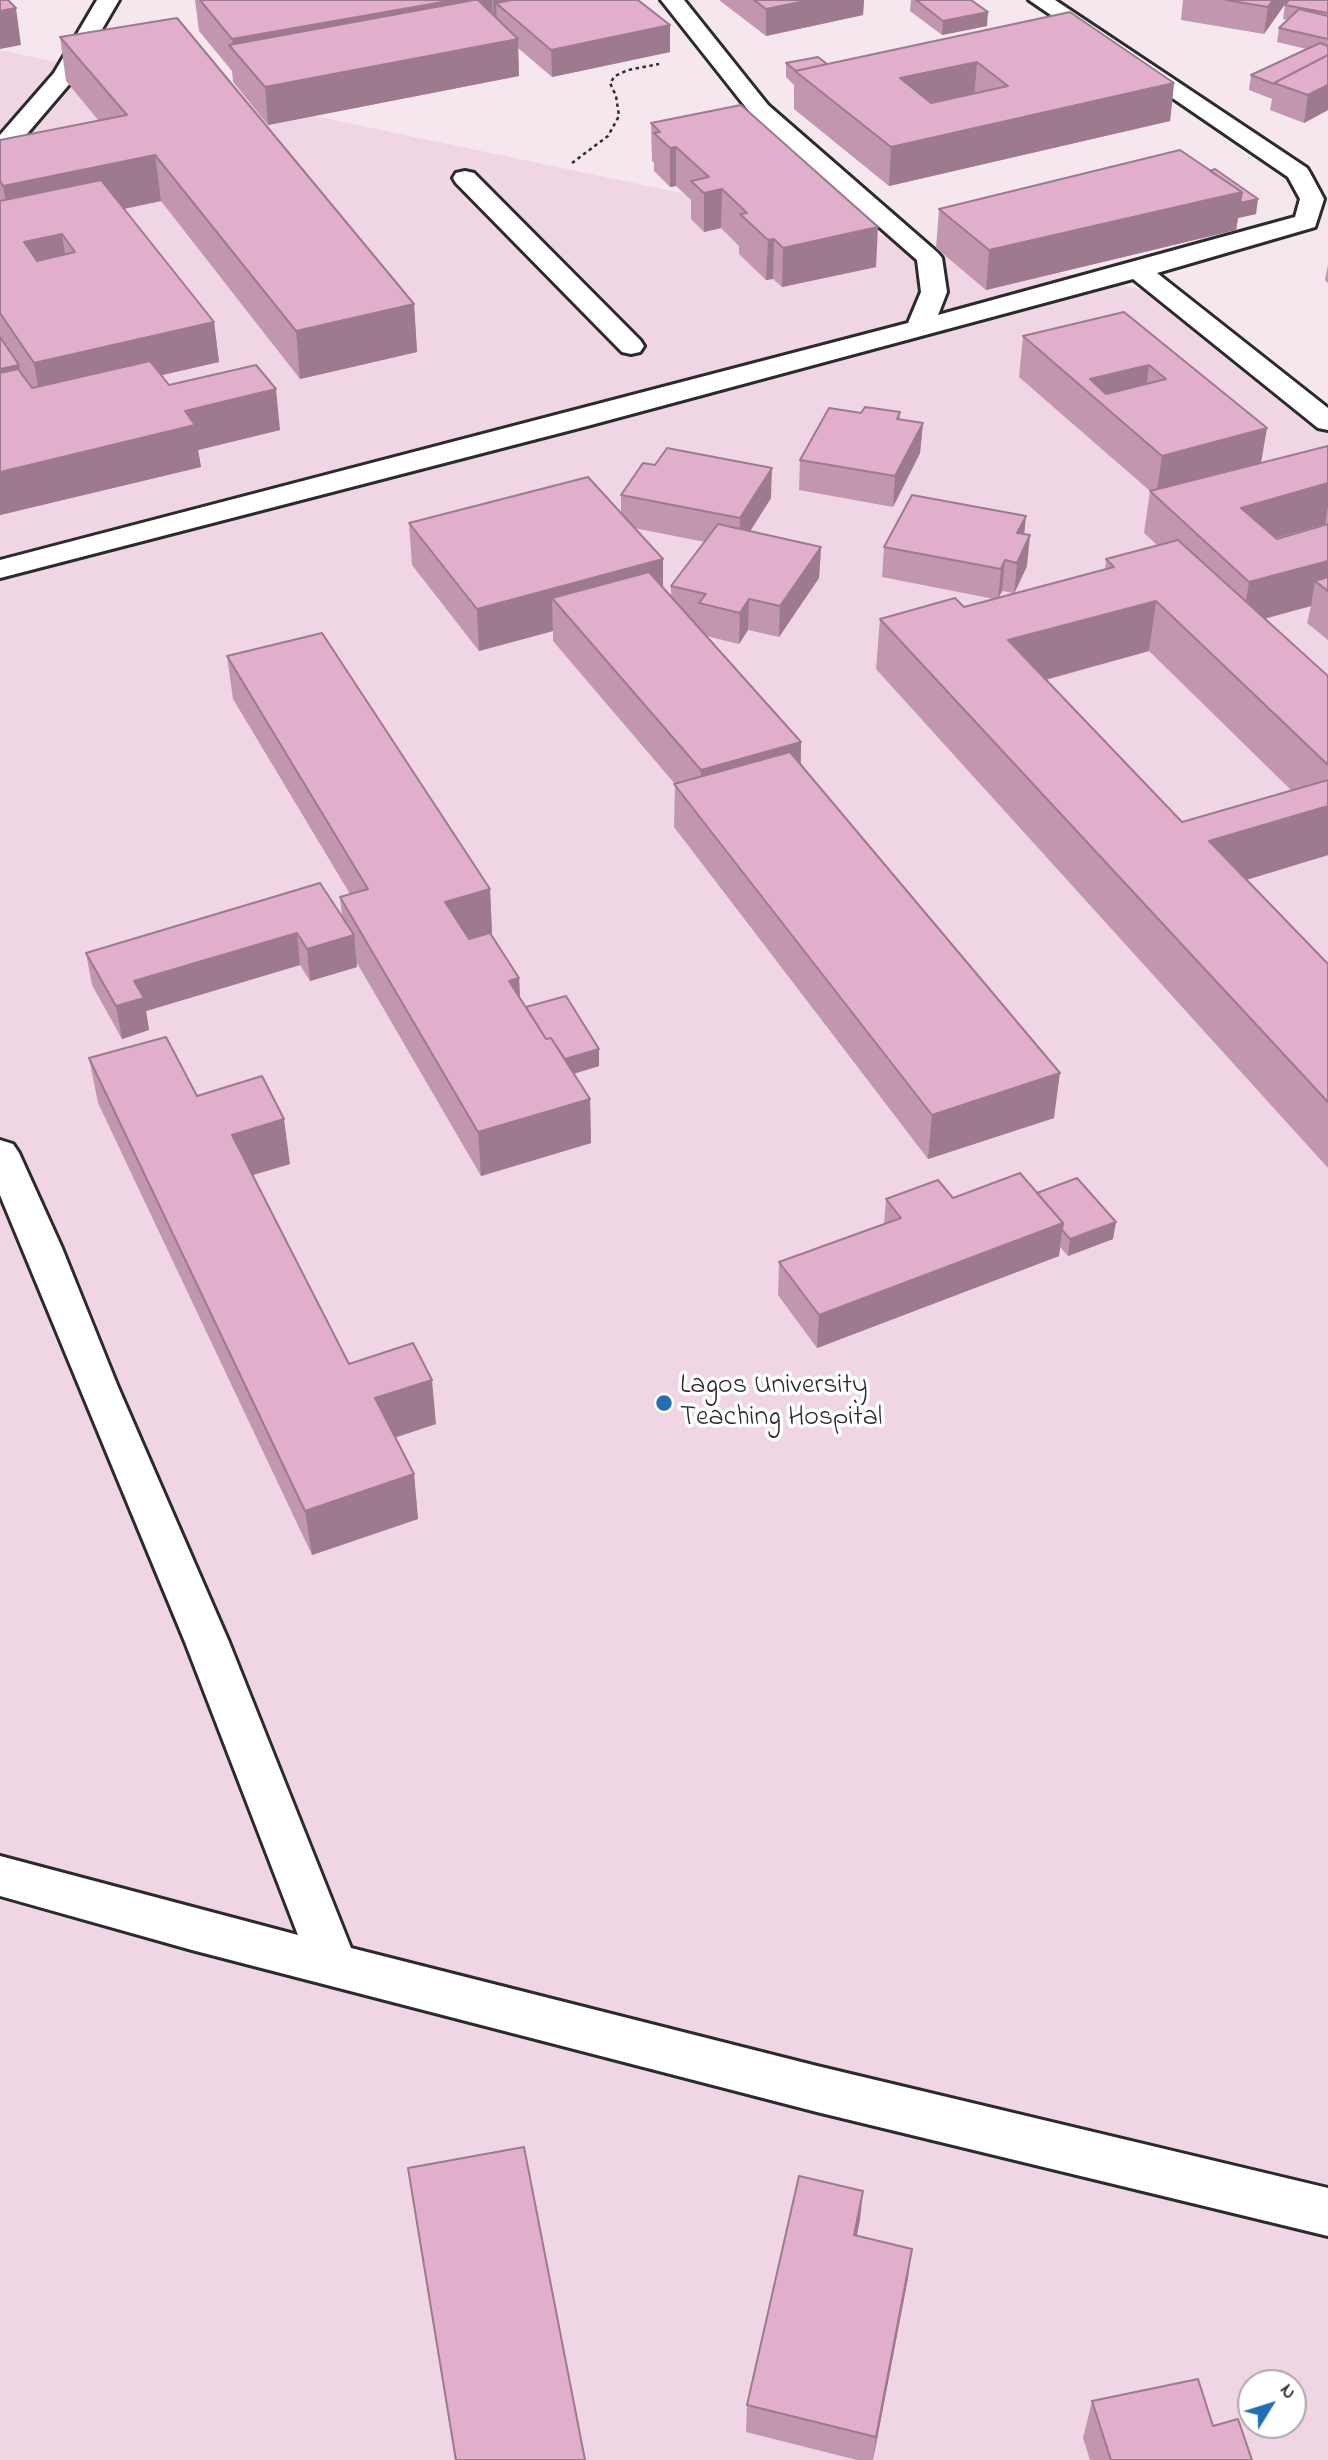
<!DOCTYPE html>
<html>
<head>
<meta charset="utf-8">
<style>
	body { margin:0 }
	#map { position:relative; width:1328px; height:2460px; overflow:hidden; background:#f6e7ef; font-family:"Indie Flower",sans-serif }
	canvas { display:block }
	.north { position:absolute; left:1237px; top:2369px; width:70px; height:70px; box-sizing:border-box; background:#fff; border:2px solid #aaa; border-radius:50%; rotate:52deg; font-size:19px; font-weight:700; line-height:28px; text-align:center; color:#2b2b2b }
	.north::after { content:''; display:block; margin:auto; width:24px; height:32px; background:#1f6fb2; clip-path:polygon(50% 0,100% 100%,50% 72%,0 100%) }
</style>
</head>
<body>
<div id="map">
<canvas width="1328" height="2460"></canvas>
<div class="north">N</div>
</div>
<script>
const ctx = document.querySelector('canvas').getContext('2d');
ctx.lineJoin = 'round';
function paint(path, color) { ctx.fillStyle = color; ctx.fill(path, 'evenodd'); }
const shape = rows => new Path2D(rows.map(r => 'M' + r).join(''));
function trace(path, color, width, dash) { ctx.strokeStyle = color; ctx.lineWidth = width; ctx.lineCap = dash ? 'butt' : 'round'; ctx.setLineDash(dash || []); ctx.stroke(path); }
function drawText(font, color, halo, rows, align = 'center') {
  ctx.font = font + ' "Indie Flower",sans-serif'; ctx.lineWidth = 7; ctx.setLineDash([]); ctx.textBaseline = 'middle'; ctx.strokeStyle = halo; ctx.fillStyle = color; for (const [text, x, y, turn = 0] of rows) {
    ctx.save(); ctx.translate(x, y); ctx.rotate((+turn || 0) * Math.PI / 180); ctx.textAlign = isNaN(turn) ? turn : align; if (halo) ctx.strokeText(text, 0, 0); ctx.fillText(text, 0, 0); ctx.restore();
  }
}
paint(shape([
	[0,50,1172,296,1328,424,1328,2460,0,2460],
	[1251,2383,1293,2383,1293,2425,1251,2425]
]), '#f0d6e4');
const service = shape([
	[465,171,474,173,640,340,644,346,640,352,631,354,622,352,456,183,453,178,456,173,465,171],
	[0,1140,13,1144,19,1153,62,1248,118,1387,229,1642,351,1948,817,2066,1328,2188,1328,2236,817,2112,192,1950,0,1896,0,1856,298,1935,185,1642,0,1195,0,1140]
]);
const minor = shape([
	[97,0,119,0,72,81,9,155,0,157,0,135,54,73,97,0],
	[661,0,684,0,768,105,938,253,942,258,947,292,938,315,1295,217,1300,199,1288,177,1029,0,1055,0,1307,168,1310,173,1324,199,1315,227,1157,273,1328,408,1328,430,1318,428,1133,279,587,426,0,578,0,560,908,323,921,292,917,260,752,115,661,0]
]);
trace(service, '#2b2b2b', 6);
trace(minor, '#2b2b2b', 6);
trace(shape([
	[572,163,608,136,619,116,616,96,610,83,615,76,628,70,659,64]
]), '#2b2b2b', 2.5, [3.5, 3.5]);
paint(service, '#fff');
paint(minor, '#fff');
paint(shape([
	[195,0,638,0,670,52,552,77,518,48,519,76,268,125,233,82,232,71,199,31],
	[719,0,864,0,863,15,766,36],
	[911,0,971,0,987,26,942,35,910,11],
	[1183,0,1288,0,1264,34,1181,20],
	[1328,0,1328,110,1304,123,1270,110,1272,99,1249,90,1251,75,1306,49,1277,42,1279,28,1288,20,1283,19,1285,5],
	[1070,12,1174,83,1170,121,889,186,794,109,794,85,786,77,786,63,827,64],
	[60,37,414,304,417,352,300,379,161,201,124,209,214,322,219,362,161,375,169,385,280,430,198,450,201,467,0,515,0,140,99,121,66,81],
	[651,123,876,267,782,287,773,279,766,280,739,254,739,246,721,228,704,232,691,219,691,200,676,186,670,187,654,171,654,163,652,161],
	[939,209,1256,214,1238,218,1236,230,986,290,936,248],
	[1328,265,1328,283,1325,280],
	[1124,312,1261,463,1328,446,1328,640,1307,623,1311,606,1265,618,1328,676,1328,855,1246,880,1328,964,1328,1168,876,669,880,619,964,607,994,599,882,577,884,547,1024,534,1027,566,1014,593,1105,569,1106,559,1157,545,1144,533,1150,491,1019,377,1023,336],
	[1325,524,1326,525,1277,539,1276,538],
	[1002,591,1013,593,999,597],
	[1149,651,1291,790,1182,822,1046,680],
	[900,412,900,419,923,423,920,453,893,507,799,490,800,460,861,413],
	[621,495,771,498,750,531,821,547,819,578,779,637,748,630,739,644,706,636,801,742,801,764,1054,1118,928,1159,674,827,675,784,553,641,553,631,479,651,412,565,409,523,621,513],
	[634,528,705,542,671,586,671,597,663,588,663,559],
	[227,656,490,889,492,933,491,934,519,978,520,997,526,1007,599,1049,599,1066,574,1074,590,1099,591,1143,481,1176,357,963,357,967,310,981,300,965,146,1011,149,1030,122,1039,92,985,86,953,342,916,340,897,350,894,233,699],
	[89,1058,197,1096,290,1164,253,1175,349,1364,436,1424,395,1437,414,1474,418,1519,312,1555,98,1103],
	[1037,1193,1113,1239,1068,1256,1060,1247,1059,1256,817,1348,778,1295,779,1262,884,1224,886,1199,953,1198],
	[408,2168,585,2460,455,2460],
	[863,2191,857,2235,908,2278,873,2460,857,2460,746,2432,747,2405],
	[1092,2401,1213,2426,1252,2460,1090,2460,1083,2438]
]), '#c296af');
paint(shape([
	[454,0,492,0,493,30,233,50,232,39],
	[493,0,601,0,496,3,497,24,494,24],
	[810,0,864,0,863,15,766,36,766,9],
	[1273,0,1288,0,1264,34,1268,7],
	[16,8,21,45,0,49,0,11],
	[988,12,987,26,942,35,943,21],
	[670,25,670,52,552,77,551,50],
	[518,39,519,76,268,125,265,87],
	[977,62,974,100,898,116,900,78],
	[1174,83,1170,121,889,186,891,147],
	[1328,85,1328,110,1304,123,1308,95],
	[676,147,676,186,670,187,670,148],
	[155,155,161,201,11,232,3,186],
	[722,189,721,228,704,232,704,193],
	[1242,192,1258,199,1256,214,1238,218,1236,230,986,290,989,250],
	[878,227,876,267,782,287,783,248],
	[62,234,68,274,31,282,24,242],
	[774,239,773,279,766,280,768,240],
	[414,304,417,352,300,379,296,331],
	[214,322,219,362,41,403,34,363],
	[19,365,26,406,0,412,0,369],
	[1149,365,1144,406,1113,414,1090,379],
	[276,389,280,430,198,450,201,467,0,515,0,472,185,411],
	[923,423,920,453,893,507,895,476],
	[1267,428,1260,469,1156,497,1162,456],
	[772,468,771,498,739,549,740,518],
	[1328,483,1328,506,1325,524,1234,550,1241,508],
	[1026,516,1023,547,1014,564,1017,533],
	[1030,535,1027,566,1014,594,1017,563],
	[821,547,819,578,779,637,780,606],
	[663,559,663,601,552,598,553,631,479,651,477,609],
	[1005,560,1002,591,998,599,1001,569],
	[1328,561,1328,591,1315,581,1311,606,1242,625,1249,582],
	[749,599,748,630,739,644,740,613],
	[1156,601,1149,651,1003,691,1008,640],
	[801,742,800,786,700,814,701,770],
	[1328,806,1328,855,1200,894,1209,841],
	[490,889,492,933,448,946,445,902],
	[297,933,300,965,146,1011,149,1030,122,1039,116,1006,134,981],
	[354,935,357,967,310,981,307,949],
	[519,978,521,1020,509,981],
	[599,1049,599,1066,548,1081,548,1064],
	[1060,1073,1054,1118,928,1159,932,1115],
	[590,1099,591,1143,481,1176,478,1132],
	[284,1119,290,1164,239,1179,232,1135],
	[1116,1222,1113,1239,1068,1256,1070,1239],
	[1063,1223,1059,1256,817,1348,819,1315],
	[432,1380,436,1424,379,1443,375,1398],
	[414,1474,418,1519,312,1555,305,1511],
	[863,2191,860,2220,851,2263,854,2235],
	[912,2249,908,2278,873,2460,876,2437]
]), '#9e7a8e');
const building = shape([
	[0,0,8,0,16,8,0,11,0,0],
	[200,0,454,0,232,39,200,0],
	[474,0,478,0,518,39,265,87,229,45,474,0],
	[512,0,638,0,670,25,551,50,496,3,512,0],
	[754,0,810,0,766,9,754,0],
	[916,0,971,0,988,12,943,21,916,0],
	[1226,0,1273,0,1268,7,1226,0],
	[1289,0,1328,0,1328,13,1285,5,1289,0],
	[1299,9,1328,16,1328,39,1279,28,1299,9],
	[1070,12,1174,83,891,147,795,71,1070,12],
	[977,62,1008,86,931,103,900,78,977,62],
	[177,18,414,304,296,331,155,155,3,186,0,181,0,140,127,115,60,37,177,18],
	[1320,43,1328,46,1328,55,1274,83,1274,84,1251,75,1320,43],
	[1328,55,1328,85,1308,95,1274,83,1328,55],
	[818,57,827,64,796,71,786,63,818,57],
	[741,105,878,227,783,248,774,239,768,240,740,214,747,213,722,189,704,193,691,181,709,177,676,147,670,148,654,133,660,132,651,123,741,105],
	[1180,150,1242,192,989,250,939,209,1180,150],
	[1215,169,1258,199,1240,203,1242,192,1210,171,1215,169],
	[101,180,214,322,34,363,0,313,0,201,101,180],
	[62,234,75,252,37,261,24,242,62,234],
	[1124,312,1267,428,1162,456,1023,336,1124,312],
	[1149,365,1166,379,1106,394,1090,379,1149,365],
	[0,337,19,365,0,369,0,337],
	[150,361,169,385,256,365,276,389,185,411,195,425,0,472,0,373,18,369,32,388,150,361],
	[865,407,900,412,897,419,923,423,895,476,800,460,829,408,861,413,865,407],
	[1328,446,1328,483,1241,508,1277,539,1328,524,1328,561,1249,582,1150,491,1328,446],
	[667,448,772,468,740,518,621,495,643,463,655,465,667,448],
	[588,477,663,559,477,609,409,523,588,477],
	[912,495,1026,516,1017,533,1030,535,1017,563,1005,560,1001,569,884,547,912,495],
	[718,524,821,547,780,606,749,599,740,613,699,603,706,594,671,586,718,524],
	[1178,540,1328,676,1328,765,1156,601,1008,640,1182,822,1328,780,1328,806,1209,841,1328,964,1328,1102,880,619,955,598,964,607,1114,567,1106,559,1178,540],
	[649,572,801,742,701,770,552,598,649,572],
	[1328,577,1328,591,1315,581,1328,577],
	[322,633,490,889,445,902,469,939,490,933,519,978,509,981,546,1039,551,1038,590,1099,478,1132,340,897,368,889,227,656,322,633],
	[790,752,1060,1073,932,1115,674,784,790,752],
	[320,883,354,935,307,949,297,933,134,981,144,998,116,1006,86,953,320,883],
	[566,996,599,1049,565,1059,551,1038,546,1039,526,1007,566,996],
	[166,1037,197,1096,262,1076,284,1119,232,1135,349,1364,413,1343,432,1380,375,1398,414,1474,305,1511,89,1058,166,1037],
	[1020,1173,1063,1223,819,1315,779,1262,901,1218,886,1199,938,1180,953,1198,1020,1173],
	[1077,1178,1116,1222,1070,1239,1062,1230,1063,1223,1037,1193,1077,1178],
	[524,2147,585,2460,456,2460,408,2168,524,2147],
	[799,2176,863,2191,854,2235,912,2249,876,2437,747,2405,799,2176],
	[1198,2379,1213,2426,1238,2419,1252,2460,1111,2460,1092,2401,1198,2379]
]);
paint(building, '#e1aecb');
trace(building, '#9e7a8e', 2);
for (const [x, y, r, color] of [
	[664,1403,9,"#1f6fb2"]
]) { const dot = new Path2D(); dot.arc(x, y, r, 0, 2 * Math.PI); ctx.fillStyle = color; ctx.fill(dot); trace(dot, '#fff', 2.5); }
drawText('28px', '#2b2b2b', '#fff', [
	["Lagos University",680,1387],
	["Teaching Hospital",680,1419]
], 'left');
</script>
</body>
</html>
